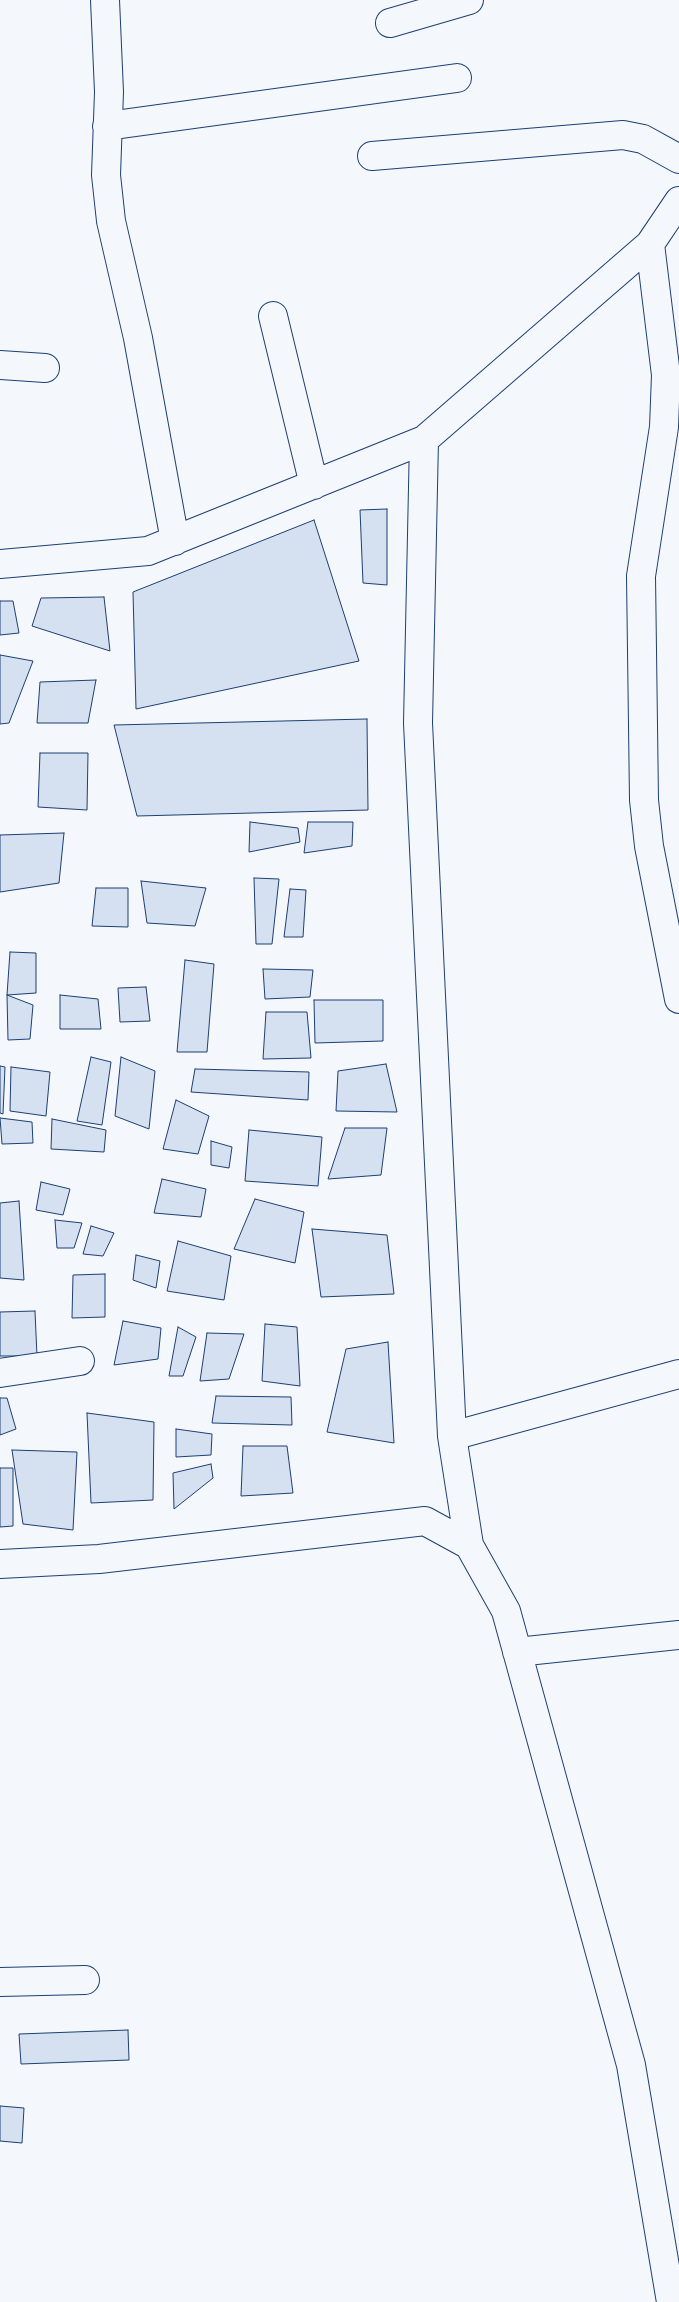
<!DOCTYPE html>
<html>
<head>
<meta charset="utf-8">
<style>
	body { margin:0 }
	canvas { display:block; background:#f4f7fb }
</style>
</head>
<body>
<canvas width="679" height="2302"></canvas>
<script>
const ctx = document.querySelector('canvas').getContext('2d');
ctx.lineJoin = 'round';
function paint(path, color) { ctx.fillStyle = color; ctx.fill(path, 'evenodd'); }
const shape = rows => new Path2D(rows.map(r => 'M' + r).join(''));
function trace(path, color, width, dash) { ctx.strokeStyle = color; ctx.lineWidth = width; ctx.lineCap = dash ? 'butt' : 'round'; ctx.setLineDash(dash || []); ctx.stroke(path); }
const building = shape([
	[387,509,387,585,363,583,360,510,387,509],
	[314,520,359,661,136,709,133,592,314,520],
	[104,597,110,651,32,626,41,598,104,597],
	[0,601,13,601,19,633,0,635,0,601],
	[0,655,33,661,9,723,0,724,0,655],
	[96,680,88,723,37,723,40,682,96,680],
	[367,719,368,810,137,816,114,725,367,719],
	[40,753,88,753,87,810,38,807,40,753],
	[250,822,298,828,300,842,249,852,250,822],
	[308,822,353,822,352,846,304,853,308,822],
	[64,833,59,883,0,892,0,835,64,833],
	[254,878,279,879,272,944,256,944,254,878],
	[141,881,206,888,195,926,147,923,141,881],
	[96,888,128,888,128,927,92,926,96,888],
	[290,889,306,890,303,937,284,937,290,889],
	[10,952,36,953,36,993,7,995,10,952],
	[185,960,214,964,207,1052,177,1052,185,960],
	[263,969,313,970,310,997,265,999,263,969],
	[146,987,150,1021,120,1022,118,988,146,987],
	[7,995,33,1005,30,1039,8,1040,7,995],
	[60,995,98,999,101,1029,60,1029,60,995],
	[314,1000,383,1000,383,1041,315,1043,314,1000],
	[266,1012,307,1012,311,1058,263,1059,266,1012],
	[91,1057,111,1062,102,1125,77,1121,91,1057],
	[121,1057,155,1071,149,1129,115,1116,121,1057],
	[386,1064,397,1112,336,1111,338,1071,386,1064],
	[0,1066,5,1067,3,1114,0,1113,0,1066],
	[11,1067,50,1072,46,1116,10,1111,11,1067],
	[195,1069,309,1072,308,1100,191,1092,195,1069],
	[176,1100,209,1116,198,1154,163,1149,176,1100],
	[0,1118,32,1122,33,1143,2,1144,0,1118],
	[52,1119,106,1130,104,1152,51,1149,52,1119],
	[345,1128,387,1128,381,1175,328,1179,345,1128],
	[249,1130,322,1137,318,1186,245,1181,249,1130],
	[211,1141,232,1147,229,1168,211,1165,211,1141],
	[162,1179,206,1189,201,1217,154,1213,162,1179],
	[41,1182,70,1189,63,1215,36,1210,41,1182],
	[255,1199,304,1212,295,1263,234,1249,255,1199],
	[19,1201,24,1280,0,1278,0,1203,19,1201],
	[55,1220,82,1223,74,1248,57,1248,55,1220],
	[91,1226,114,1233,103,1256,83,1254,91,1226],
	[312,1229,387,1235,394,1294,321,1297,312,1229],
	[178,1241,231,1256,224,1300,167,1291,178,1241],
	[136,1255,160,1261,156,1288,133,1280,136,1255],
	[105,1274,105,1317,72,1318,73,1275,105,1274],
	[35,1311,37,1356,0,1356,0,1312,35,1311],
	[123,1321,161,1328,158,1359,114,1365,123,1321],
	[265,1324,297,1327,300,1386,262,1381,265,1324],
	[178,1327,196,1337,183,1376,169,1376,178,1327],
	[207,1333,244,1334,229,1379,200,1381,207,1333],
	[388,1342,394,1443,327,1432,346,1349,388,1342],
	[216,1396,291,1397,292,1425,212,1423,216,1396],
	[0,1398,7,1398,16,1429,0,1435,0,1398],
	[87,1413,154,1422,153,1500,91,1503,87,1413],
	[176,1429,212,1434,211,1455,176,1457,176,1429],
	[243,1446,287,1446,293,1493,241,1496,243,1446],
	[12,1450,77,1452,73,1530,23,1524,12,1450],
	[211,1464,213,1478,174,1509,173,1473,211,1464],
	[0,1468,13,1468,13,1526,0,1527,0,1468],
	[128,2030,129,2060,21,2064,19,2034,128,2030],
	[0,2106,24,2108,22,2143,0,2141,0,2106]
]);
paint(building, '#d5e0f0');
trace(building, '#1d3f73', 1);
const minor = shape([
	[105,0,109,92,106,175,111,221,138,338,175,541],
	[390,23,469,0],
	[107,126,457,78],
	[372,156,623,135,643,139,679,159],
	[650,244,666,375,664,427,641,576,644,800,649,846,679,999],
	[273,316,314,485],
	[0,365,45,368],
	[0,564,148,551,424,440],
	[0,1373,80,1361],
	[452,1436,679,1374],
	[469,1545,452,1436,418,723,424,440,650,244,679,201],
	[0,1564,99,1559,425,1521,469,1545,506,1611,631,2065,671,2302],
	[517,1652,679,1635],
	[0,1982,85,1980]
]);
trace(minor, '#1d3f73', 30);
trace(minor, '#f4f7fb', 28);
</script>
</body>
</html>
